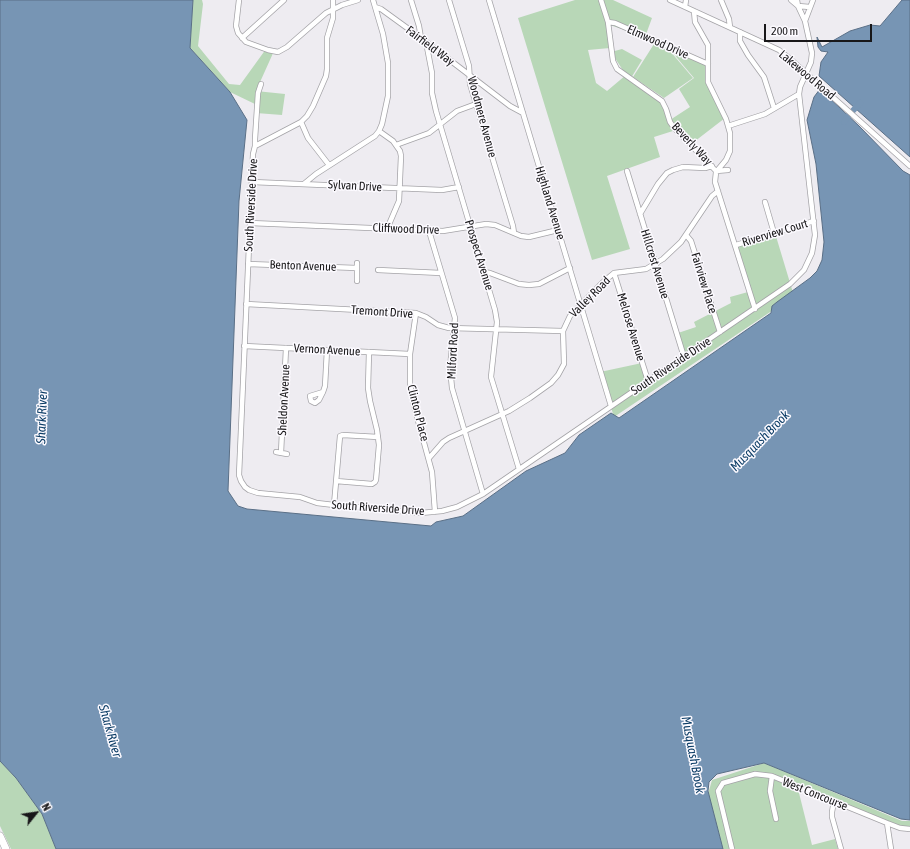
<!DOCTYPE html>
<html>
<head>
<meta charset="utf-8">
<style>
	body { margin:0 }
	#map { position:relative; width:910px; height:849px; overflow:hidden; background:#eeecf1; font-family:"Asap Condensed",sans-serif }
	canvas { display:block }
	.north { position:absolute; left:16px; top:793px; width:40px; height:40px; -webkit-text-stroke:3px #fcfaff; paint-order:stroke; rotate:60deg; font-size:11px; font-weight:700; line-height:16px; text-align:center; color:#181719 }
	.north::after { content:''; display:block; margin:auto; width:14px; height:18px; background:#181719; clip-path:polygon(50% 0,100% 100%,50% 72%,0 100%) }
	.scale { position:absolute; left:764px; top:24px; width:108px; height:18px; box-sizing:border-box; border:2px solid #181719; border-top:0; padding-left:5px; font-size:12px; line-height:14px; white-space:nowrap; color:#181719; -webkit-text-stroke:3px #fcfaff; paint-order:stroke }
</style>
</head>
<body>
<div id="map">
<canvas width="910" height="849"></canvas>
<div class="north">N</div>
<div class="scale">200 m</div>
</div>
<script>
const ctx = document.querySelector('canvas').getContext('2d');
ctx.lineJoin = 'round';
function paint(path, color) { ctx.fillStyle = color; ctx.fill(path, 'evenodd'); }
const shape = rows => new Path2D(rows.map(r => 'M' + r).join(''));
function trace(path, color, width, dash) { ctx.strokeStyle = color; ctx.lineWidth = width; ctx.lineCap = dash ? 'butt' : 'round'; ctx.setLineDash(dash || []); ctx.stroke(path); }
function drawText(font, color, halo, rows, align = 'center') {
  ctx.font = font + ' "Asap Condensed",sans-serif'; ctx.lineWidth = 3; ctx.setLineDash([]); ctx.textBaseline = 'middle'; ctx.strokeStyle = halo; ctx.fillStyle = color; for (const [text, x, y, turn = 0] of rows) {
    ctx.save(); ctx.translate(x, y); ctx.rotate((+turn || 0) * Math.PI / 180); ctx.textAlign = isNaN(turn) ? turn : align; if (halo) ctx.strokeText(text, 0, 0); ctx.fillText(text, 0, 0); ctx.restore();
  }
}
paint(shape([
	[193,0,202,0,203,4,198,46,229,84,240,85,266,49,274,51,256,91,285,94,282,115,256,113,257,105,230,92,190,48],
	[575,0,613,0,652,18,645,37,607,24,610,48,588,50,596,83,607,91,626,75,611,52,622,49,642,60,631,78,662,101,670,120,690,107,679,89,694,78,667,46,708,64,709,85,725,118,690,145,676,130,654,137,660,157,607,176,630,249,592,260,518,18],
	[654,44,670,51,693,78,664,98,633,77],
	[775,233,794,296,614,417,600,372,642,363,648,383,683,358,675,334,696,327,694,322,731,303,730,297,748,292,734,246],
	[0,761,16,778,42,814,56,849,11,849,0,826],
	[764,763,902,821,910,821,910,831,904,831,798,789,812,845,835,839,838,849,723,849,708,794,712,780]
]), '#b8d7b7');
const water = shape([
	[0,0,193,0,190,48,230,92,247,120,239,201,228,491,238,506,247,509,431,526,436,522,463,516,526,471,565,453,579,435,611,413,619,418,771,313,772,306,777,302,810,278,817,271,822,260,824,242,816,164,807,120,814,97,820,89,859,126,903,171,910,175,910,820,901,819,764,763,717,774,709,782,708,791,723,849,56,849,42,814,16,778,0,761,0,0],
	[902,0,910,0,910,157,819,76,821,62,828,52,821,51,818,47,817,37,822,47,850,31,870,25,880,26,902,0]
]);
paint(water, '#7795b4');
trace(water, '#5a6f86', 1);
trace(shape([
	[844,122,848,116,860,103]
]), '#7795b4', 6);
const minor = shape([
	[239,0,236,26,238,33,246,42,268,50,278,52,287,47,326,13,342,5,358,0],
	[333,0,333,18,327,38,327,69,326,76,313,106,307,116,301,122,259,144,255,146,253,154,239,475,241,481,245,487,249,490,258,493,300,497,317,503,334,505,421,513,442,511,457,507,483,494,790,284,804,270,812,253,815,235,799,94,800,87,811,62,812,53,805,21,798,6,797,0],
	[411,0,419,26,421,38],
	[449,0,469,66,470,84,513,226,514,233],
	[489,0,611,406],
	[601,0,608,22,613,61,617,69,662,101,666,109,670,122,675,129,716,171,728,170],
	[670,0,779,50,789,58,910,166],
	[721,0,729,19,730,27],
	[791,0,798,6,810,7],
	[375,7,381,9,421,38,510,106,523,113],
	[685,7,686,0],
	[694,11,695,22,708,45,708,82,726,119,730,133,730,151,726,160,716,172,715,182,755,309],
	[805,21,813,0],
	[608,22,615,23,708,64],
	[740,32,740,41,748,55,764,77,774,108],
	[242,38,284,0],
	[426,42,432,73,432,93,436,111,495,310,497,322,491,377,519,469],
	[301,122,308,138,329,165],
	[728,126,765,114,799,94],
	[379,131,393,141,400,151,401,156,399,201,387,229],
	[396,145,429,133,457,111,476,104],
	[255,146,255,139,258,93,261,84],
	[627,171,684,357],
	[252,182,442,190,459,187],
	[305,183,316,174,375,136,379,131,382,124,388,96,388,63,383,34,373,0],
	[765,202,774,233],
	[640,214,658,184,667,173,673,170,683,167,705,168,712,166],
	[250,223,443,231,486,224,495,225,521,236,529,237,558,230],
	[429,231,455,318,450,367,452,388,483,494],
	[686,235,691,241,720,332],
	[736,245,814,221],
	[248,264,357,268],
	[378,270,441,273],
	[484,272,490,273,519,284,529,285,539,284,570,268],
	[614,273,648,381],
	[357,281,357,263],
	[246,304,416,313,426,317,438,325,449,328,563,331],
	[416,313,410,354,410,385,414,406,432,472,435,512],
	[244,346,410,354],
	[323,392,325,386,327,350],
	[323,392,319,400,315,403,311,401,310,396,323,392],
	[276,452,287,454],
	[281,453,286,348],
	[429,458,443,442,449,438,509,411,530,398,551,383,558,375,564,364,563,331,570,316,602,283,614,273,646,269,663,259,681,242,712,196,718,191],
	[336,481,372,484,375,482,376,480,379,445,377,430,370,401,368,388,369,352],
	[334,505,340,436,343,435,378,437],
	[772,776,770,791,776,819],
	[834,801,832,812,832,817,841,849],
	[887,823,891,849],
	[732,849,718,791,723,783,755,774,772,776,887,823,900,828,910,829]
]);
const highway = shape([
	[0,836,6,849]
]);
trace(minor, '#a4a3a7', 6);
trace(highway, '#a4a3a7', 8);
trace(minor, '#fff', 4.5);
trace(highway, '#fff', 7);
drawText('12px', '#181719', '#fcfaff', [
	["Elmwood Drive",658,42,24],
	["Fairfield Way",430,46,37],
	["Lakewood Road",807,75,40],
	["Woodmere Avenue",482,117,75],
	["Beverly Way",692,144,47],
	["Sylvan Drive",355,186,3],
	["Highland Avenue",550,203,73],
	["South Riverside Drive",251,205,-87],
	["Cliffwood Drive",406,229,2],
	["Riverview Court",775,233,-17],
	["Prospect Avenue",479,255,73],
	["Hillcrest Avenue",655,264,73],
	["Benton Avenue",303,266,2],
	["Fairview Place",704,283,73],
	["Valley Road",590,297,-45],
	["Tremont Drive",382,312,4],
	["Melrose Avenue",631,327,73],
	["Vernon Avenue",327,350,3],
	["Milford Road",453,351,-87],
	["South Riverside Drive",671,366,-34],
	["Sheldon Avenue",284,400,-87],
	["Clinton Place",418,413,76],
	["South Riverside Drive",378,508,4],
	["West Concourse",815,794,22]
]);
drawText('italic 13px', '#0c3d66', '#fcfaff', [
	["Shark River",42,417,-88],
	["Musquash Brook",760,441,-46],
	["Shark River",110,731,74],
	["Musquash Brook",693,755,79]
]);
</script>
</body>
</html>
